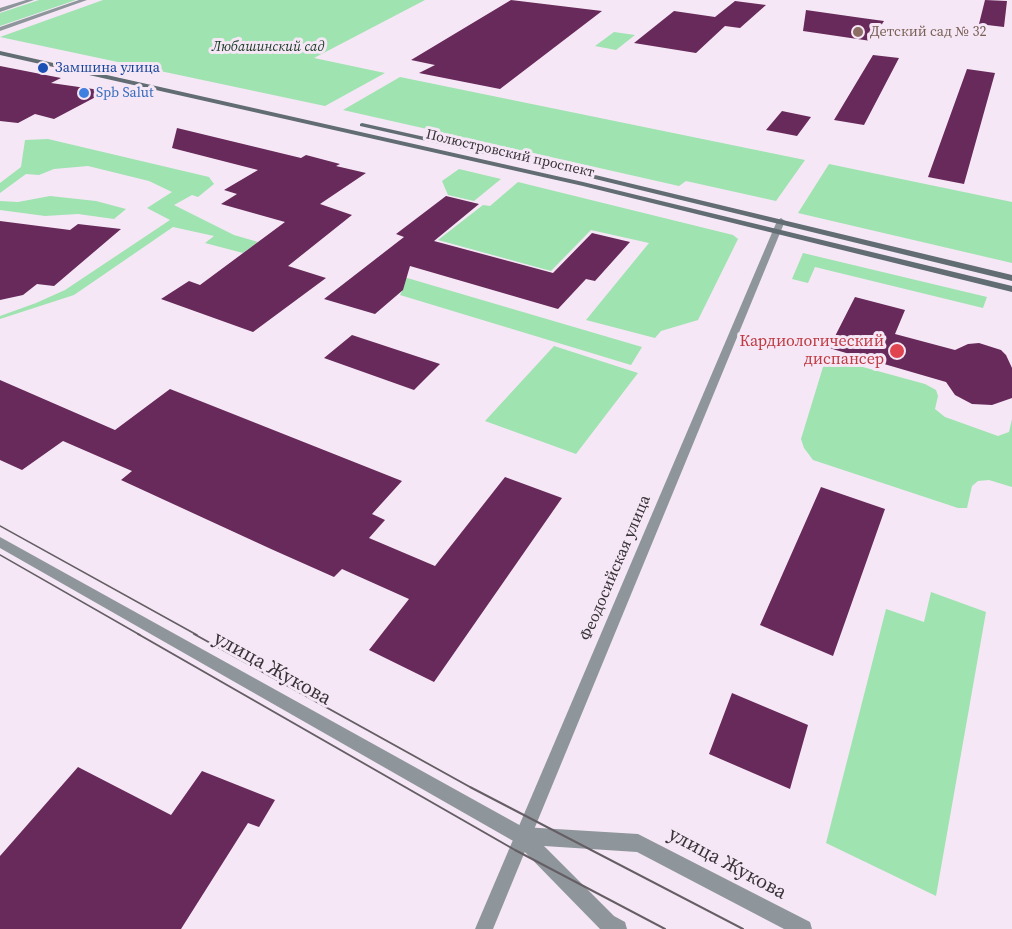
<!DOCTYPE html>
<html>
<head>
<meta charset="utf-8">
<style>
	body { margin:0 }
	canvas { display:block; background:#f5e7f5 }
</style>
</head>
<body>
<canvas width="1012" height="929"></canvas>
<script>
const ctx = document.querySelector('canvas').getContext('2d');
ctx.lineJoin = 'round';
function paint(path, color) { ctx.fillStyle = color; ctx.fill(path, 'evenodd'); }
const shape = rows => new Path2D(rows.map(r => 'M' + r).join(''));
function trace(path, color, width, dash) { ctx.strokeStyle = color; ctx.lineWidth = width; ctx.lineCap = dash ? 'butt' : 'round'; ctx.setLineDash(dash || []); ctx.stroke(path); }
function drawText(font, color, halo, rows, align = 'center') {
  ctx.font = font + ' "Source Serif 4",serif'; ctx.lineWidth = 6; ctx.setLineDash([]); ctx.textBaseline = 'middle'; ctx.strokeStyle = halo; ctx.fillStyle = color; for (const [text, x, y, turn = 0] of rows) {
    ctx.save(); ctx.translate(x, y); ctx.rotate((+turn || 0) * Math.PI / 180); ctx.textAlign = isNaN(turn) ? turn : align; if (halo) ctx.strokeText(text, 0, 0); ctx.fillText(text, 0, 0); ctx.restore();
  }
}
paint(shape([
	[39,0,76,0,0,26,0,13],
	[103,0,425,0,314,58,385,73,325,106,0,37],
	[614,32,635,35,616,50,595,46],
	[400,77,805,160,776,201,686,181,679,186,343,110],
	[48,139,209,177,214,184,198,197,192,195,174,205,234,235,258,242,243,253,205,243,214,236,173,227,74,295,0,319,0,316,36,303,65,290,170,220,147,208,172,192,149,181,88,166,54,169,39,175,26,174,0,193,0,183,21,167,25,140],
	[829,164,1012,202,1012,263,798,213],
	[459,169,501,179,474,201,448,195,442,181],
	[518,182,733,235,738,239,698,320,661,331,655,338,586,320,649,243,591,230,551,271,438,240,483,205,490,206],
	[50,196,96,201,126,209,114,219,78,214,45,216,0,210,0,201,18,202],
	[803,253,987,297,983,308,815,267,808,283,792,279],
	[380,270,642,347,631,365,400,295,403,289],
	[554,346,638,373,576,454,485,421],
	[829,361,841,361,925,384,936,390,938,396,935,409,945,417,998,436,1009,432,1012,419,1012,487,989,480,978,481,972,486,967,508,958,508,813,460,804,448,801,439,823,367],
	[931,592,986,612,936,896,826,843,886,609,924,622]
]), '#9fe3b1');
paint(shape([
	[511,0,602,11,500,89,419,73,435,65,411,60],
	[985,0,1007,1,1004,27,979,24],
	[735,1,766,5,740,28,725,26,696,53,634,43,674,11,715,17],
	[806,10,862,18,884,21,871,41,803,31],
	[873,55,899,58,864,125,834,120],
	[0,66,61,78,51,83,107,91,54,119,35,114,18,123,0,121],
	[967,69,995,73,964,184,928,177],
	[782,111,811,117,797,136,766,130],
	[177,128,301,158,306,155,340,164,336,166,366,173,320,204,352,215,288,266,326,278,253,332,161,299,189,281,200,285,285,222,221,204,237,194,224,190,258,170,172,148],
	[446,196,479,204,434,241,553,273,592,233,630,242,595,281,586,279,558,309,410,266,403,290,375,314,324,299,404,237,396,234],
	[0,221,70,230,78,224,121,229,54,286,37,284,23,295,0,300],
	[855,297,905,310,895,334,955,350,968,344,979,343,1001,350,1006,355,1012,368,1012,398,992,405,972,404,955,395,946,382,829,348],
	[352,335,440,364,414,390,324,358],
	[0,380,115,430,170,389,402,481,372,514,385,520,369,538,435,566,505,477,562,498,434,682,369,650,409,599,342,569,334,577,271,549,121,480,132,471,63,441,22,470,0,460],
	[821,487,885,509,833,656,760,625],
	[732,693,808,725,790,789,709,754],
	[78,767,171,815,202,771,275,800,259,827,248,823,181,929,0,929,0,856]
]), '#682a5a');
paint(shape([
	[781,218,785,221,493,929,475,929,777,221,781,218]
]), '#8e969b');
paint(shape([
	[26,0,34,0,0,12,0,8,26,0],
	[79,0,87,0,0,31,0,27,79,0],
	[0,537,523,827,638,834,810,922,812,929,784,929,637,852,544,846,614,916,625,922,627,929,600,929,515,842,0,548,0,537]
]), '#8e969b');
paint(shape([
	[0,51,583,182,1012,286,1012,292,583,186,0,55,0,51],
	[362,123,591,174,1012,275,1012,281,591,178,360,126,360,124,362,123]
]), '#626d73');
trace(shape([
	[0,526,197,635],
	[0,555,140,635]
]), '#655e65', 1.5);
trace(shape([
	[138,634,515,850,665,929],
	[194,634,470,787,743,929]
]), '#655e65', 2);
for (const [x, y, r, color] of [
	[858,32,6,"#8d6e63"],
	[43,68,6,"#1a4fb4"],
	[84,93,6,"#3f7fe0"],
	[897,351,8,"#e0444e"]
]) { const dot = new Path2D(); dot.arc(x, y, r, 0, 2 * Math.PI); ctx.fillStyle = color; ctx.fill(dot); trace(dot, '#f5e7f5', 2); }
drawText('14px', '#785e54', '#f5e7f5', [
	["Детский сад № 32",870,32]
], 'left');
drawText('italic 14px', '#153620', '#f5e7f5', [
	["Любашинский сад",268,47]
]);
drawText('14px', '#164399', '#f5e7f5', [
	["Замшина улица",55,68]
], 'left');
drawText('14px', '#366cbe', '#f5e7f5', [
	["Spb Salut",96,93]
], 'left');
drawText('14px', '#383338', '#f5e7f5', [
	["Полюстровский проспект",510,154,13]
]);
drawText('16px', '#be3a42', '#f5e7f5', [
	["Кардиологический",884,342],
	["диспансер",884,360]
], 'right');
drawText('16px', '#383338', '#f5e7f5', [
	["Феодосийская улица",616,568,-67]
]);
drawText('20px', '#383338', '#f5e7f5', [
	["улица Жукова",272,669,29],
	["улица Жукова",727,864,28]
]);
</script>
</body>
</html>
